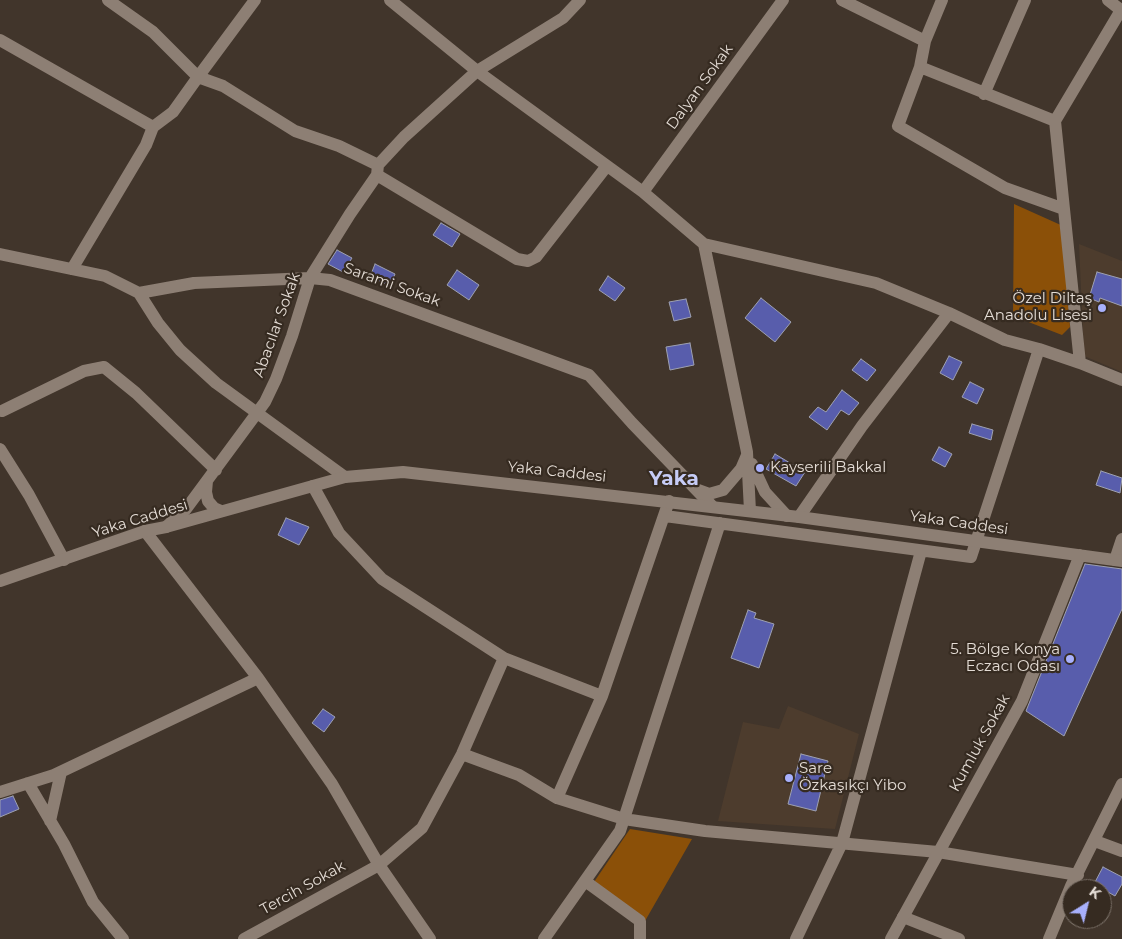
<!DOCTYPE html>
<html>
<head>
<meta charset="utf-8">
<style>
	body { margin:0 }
	#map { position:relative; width:1122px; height:939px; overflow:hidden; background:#41352b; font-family:Montserrat,sans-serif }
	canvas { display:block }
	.north { position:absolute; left:1062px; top:879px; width:50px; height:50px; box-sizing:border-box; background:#362b21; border:1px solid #7c7269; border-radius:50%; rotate:36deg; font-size:14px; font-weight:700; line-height:20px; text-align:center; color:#e4dcd5 }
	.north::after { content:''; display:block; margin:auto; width:18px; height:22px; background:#a8b0fc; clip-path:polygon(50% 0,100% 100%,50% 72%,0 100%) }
</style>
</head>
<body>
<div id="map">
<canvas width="1122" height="939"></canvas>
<div class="north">K</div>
</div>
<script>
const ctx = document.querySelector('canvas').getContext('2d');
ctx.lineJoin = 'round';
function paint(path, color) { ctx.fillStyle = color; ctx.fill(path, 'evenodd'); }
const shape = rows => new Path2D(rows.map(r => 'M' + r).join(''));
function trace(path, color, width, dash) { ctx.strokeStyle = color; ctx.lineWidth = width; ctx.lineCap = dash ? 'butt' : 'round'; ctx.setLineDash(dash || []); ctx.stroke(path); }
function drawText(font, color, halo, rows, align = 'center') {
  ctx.font = font + ' Montserrat,sans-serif'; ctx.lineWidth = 4.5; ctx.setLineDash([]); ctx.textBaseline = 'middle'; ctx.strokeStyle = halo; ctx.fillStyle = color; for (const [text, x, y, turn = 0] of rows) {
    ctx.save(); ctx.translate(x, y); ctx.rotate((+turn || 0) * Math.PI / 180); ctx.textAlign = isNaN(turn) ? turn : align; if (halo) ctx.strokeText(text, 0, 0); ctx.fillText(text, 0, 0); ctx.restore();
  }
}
paint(shape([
	[1079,244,1122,261,1122,372,1084,356],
	[788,706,859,734,835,829,718,821,743,722,779,729]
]), '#4d3c2d');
paint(shape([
	[1014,204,1063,226,1070,327,1062,335,1013,316],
	[630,829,692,839,645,921,594,882]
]), '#8b5008');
const building = shape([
	[441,223,460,234,452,247,433,235,441,223],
	[337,250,352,258,343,272,328,264,337,250],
	[375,264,395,274,390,286,370,277,375,264],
	[457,270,479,285,469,300,447,285,457,270],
	[1097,272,1122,279,1122,306,1100,298,1099,302,1089,298,1097,272],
	[608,276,625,288,615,301,599,290,608,276],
	[761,298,791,322,775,342,745,318,761,298],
	[686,299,691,317,674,321,669,302,686,299],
	[690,343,694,365,670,370,666,347,690,343],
	[949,356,962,362,953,380,940,373,949,356],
	[861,359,876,370,867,381,852,370,861,359],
	[970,382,984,389,977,404,962,397,970,382],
	[842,390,859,403,849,415,841,410,827,430,809,417,818,407,826,412,842,390],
	[972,424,993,430,991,440,969,433,972,424],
	[939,447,952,454,945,467,932,460,939,447],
	[775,454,805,472,796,486,766,469,775,454],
	[1101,471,1122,478,1120,493,1096,485,1101,471],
	[286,518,309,527,299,545,278,535,286,518],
	[1085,564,1122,569,1122,609,1064,736,1026,711,1085,564],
	[748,610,756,613,754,618,774,624,759,668,731,658,748,610],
	[323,709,335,717,324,732,312,723,323,709],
	[801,754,828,761,816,811,788,804,801,754],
	[13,796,19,809,0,817,0,800,13,796],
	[1103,867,1122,877,1122,884,1115,896,1094,884,1103,867]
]);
paint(building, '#585dac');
trace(building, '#9ea1b1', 1);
trace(shape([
	[108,0,153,32,198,77,255,0],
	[390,0,477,71,643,192,704,244,747,452,750,511],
	[842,0,925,41],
	[1108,0,1122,11],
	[0,40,153,127,146,145,72,269],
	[920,67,1055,121],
	[984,94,1025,0],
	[153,127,173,112,198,77,223,86,295,131,339,146,378,165],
	[377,175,517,259,528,261,536,257,606,167],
	[643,192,783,0],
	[1064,209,1055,121,1121,10],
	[704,244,876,283,949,313,1005,340,1039,349,1080,363,1064,209,1005,188,898,126,920,67,925,41,942,0],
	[0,254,105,276,139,293,194,283,310,278,330,280,589,375,632,423,713,507],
	[139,293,158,323,180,350,216,383,345,477],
	[1080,363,1122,380],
	[2,411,84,371,104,367,136,393,216,470],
	[0,449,29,495,64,560],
	[752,464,765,492,787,516],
	[207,481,206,492,208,501,214,508,221,511],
	[698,490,709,494,723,490,741,469,747,455],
	[669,501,602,696,557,798,624,819,705,831,938,852,1078,875],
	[665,516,971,557,1039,349],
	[799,517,862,426,949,313],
	[166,527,186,509,265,402,276,379,292,336,310,278,350,214,377,175,378,165,404,137,477,71,563,18,580,0],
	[1115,560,1122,539],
	[504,658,602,696],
	[258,678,332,784,379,865,430,939],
	[462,754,519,775,557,798],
	[28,783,64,844,93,902,123,939],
	[0,792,54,775,258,678,145,531],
	[50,821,61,772],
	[1095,841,1122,851],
	[585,881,640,921,640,939],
	[903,917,959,939],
	[244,939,379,865,422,828,462,754,504,658,382,579,339,533,313,486],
	[544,939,620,831,720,523],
	[796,939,842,843,921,551],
	[1049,939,1071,886,1122,784]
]), '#8d7f74', 12);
trace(shape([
	[0,581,145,531,166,527,345,477,403,472,799,517,1122,561],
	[891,939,1022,701,1080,555]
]), '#8d7f74', 12);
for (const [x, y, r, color] of [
	[1102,308,5,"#a8b0fc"],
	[760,468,5,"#a8b0fc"],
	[1070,659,5,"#a8b0fc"],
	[789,778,5,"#a8b0fc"]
]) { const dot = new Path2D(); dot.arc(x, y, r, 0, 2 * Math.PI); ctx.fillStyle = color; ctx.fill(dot); trace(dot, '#362b21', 2); }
drawText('15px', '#e4dcd5', '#362b21', [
	["Dalyan Sokak",700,87,-54],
	["Sarami Sokak",392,285,20],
	["Abacılar Sokak",277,325,-70],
	["Yaka Caddesi",557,472,6],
	["Yaka Caddesi",140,519,-17],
	["Yaka Caddesi",959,523,8],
	["Kumluk Sokak",980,743,-61],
	["Tercih Sokak",303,888,-29]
]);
drawText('15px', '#e4dcd5', '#362b21', [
	["Özel Diltaş",1092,299],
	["Anadolu Lisesi",1092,316],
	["Kayserili Bakkal",770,468,"left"],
	["5. Bölge Konya",1060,650],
	["Eczacı Odası",1060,667],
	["Sare",799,769,"left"],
	["Özkaşıkçı Yibo",799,786,"left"]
], 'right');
drawText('bold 20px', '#c6ccf7', '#362b21', [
	["Yaka",674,479]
]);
</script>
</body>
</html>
